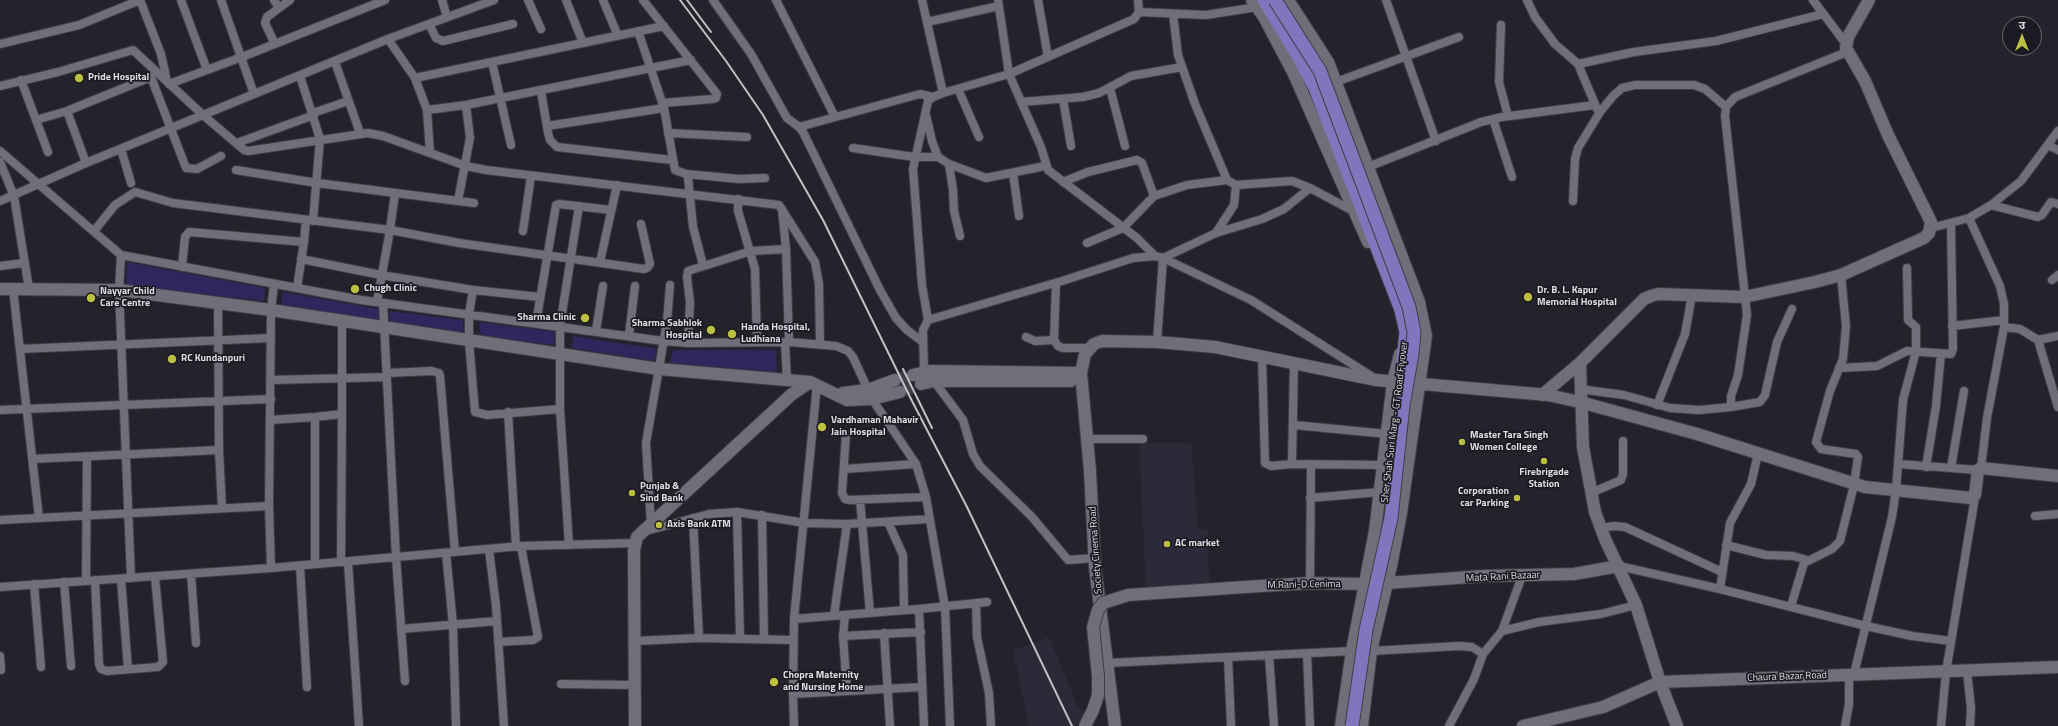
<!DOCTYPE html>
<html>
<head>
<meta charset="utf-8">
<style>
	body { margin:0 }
	#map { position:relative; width:2058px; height:726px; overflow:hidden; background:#24232c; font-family:"Titillium Web","Noto Sans Devanagari",sans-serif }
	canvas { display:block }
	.north { position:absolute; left:2002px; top:16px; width:40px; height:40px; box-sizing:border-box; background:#1b1a22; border:1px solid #68686f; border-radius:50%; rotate:0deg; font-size:11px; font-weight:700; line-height:16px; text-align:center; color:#dcdce2 }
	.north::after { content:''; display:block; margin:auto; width:14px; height:18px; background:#bdbf43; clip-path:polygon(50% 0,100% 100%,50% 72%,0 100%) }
</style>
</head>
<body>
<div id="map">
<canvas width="2058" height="726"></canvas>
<div class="north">उ</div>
</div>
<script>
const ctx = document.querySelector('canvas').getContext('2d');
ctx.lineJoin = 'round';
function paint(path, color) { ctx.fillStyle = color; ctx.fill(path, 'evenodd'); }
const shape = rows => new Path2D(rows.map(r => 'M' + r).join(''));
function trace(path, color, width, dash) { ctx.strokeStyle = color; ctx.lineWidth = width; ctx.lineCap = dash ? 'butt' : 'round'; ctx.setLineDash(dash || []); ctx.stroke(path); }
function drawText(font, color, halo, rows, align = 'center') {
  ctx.font = font + ' "Titillium Web",sans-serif'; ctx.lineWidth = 3.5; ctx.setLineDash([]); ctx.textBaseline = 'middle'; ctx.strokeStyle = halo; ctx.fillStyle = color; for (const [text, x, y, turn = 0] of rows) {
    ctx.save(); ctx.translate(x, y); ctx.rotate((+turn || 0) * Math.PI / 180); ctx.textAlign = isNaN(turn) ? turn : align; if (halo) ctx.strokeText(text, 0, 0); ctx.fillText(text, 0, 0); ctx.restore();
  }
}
paint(shape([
	[1139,443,1191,443,1198,530,1208,529,1209,587,1146,588],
	[1049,637,1077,705,1093,726,1029,726,1013,651]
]), '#2c2a39');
paint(shape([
	[127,262,265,288,264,301,126,285],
	[282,292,379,309,379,322,282,306],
	[389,311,463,320,464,334,390,322],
	[479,322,555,332,554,345,481,336],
	[573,336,658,349,654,361,572,348],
	[673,350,776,350,777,372,670,363]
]), '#31255d');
trace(shape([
	[895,380,913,375],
	[900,392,921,384]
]), '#403f47', 12, [12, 6]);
const street = shape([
	[140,0,161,54,167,81],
	[181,0,207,70],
	[221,0,254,94],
	[274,0,279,8,267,17,265,23,275,44],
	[442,0,447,17],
	[494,0,388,39,415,78,664,26],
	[528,0,541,29],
	[566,0,583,43],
	[603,0,618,36],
	[643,0,717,94,716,98,713,99,662,103],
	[713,0,751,54,787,118,799,127,803,132,880,290,896,318,907,330,923,342],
	[776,0,835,117],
	[922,0,943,93],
	[998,0,1009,74,1041,147,1048,170,1137,238,1155,256],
	[1038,0,1048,57],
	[1386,0,1436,141],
	[1527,0,1535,17,1555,44,1578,64,1597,109],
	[1813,0,1846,44],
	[279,8,290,0],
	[1139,12,1206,15,1257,7],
	[1173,14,1178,55,1195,104,1227,180,1236,185,1292,181,1310,188],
	[927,22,999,6],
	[429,24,436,38,443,41,513,24],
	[1501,25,1499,82,1508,116],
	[638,31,664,108,675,170,686,174,688,177,693,227,703,265],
	[0,44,79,25,140,0],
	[335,62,360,133],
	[492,62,511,145],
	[1578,64,1634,52,1716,41,1823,14],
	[300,76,320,139,313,221],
	[415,78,427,110,466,105,691,60],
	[21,80,48,152],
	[1336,82,1459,37],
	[169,84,242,57,385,0],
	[0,86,58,72,133,50,203,115,244,150,248,151,368,133,383,136,466,166,486,170,779,205,815,262,819,284,820,344],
	[1110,88,1125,146],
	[958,89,979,137],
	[541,91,548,133,550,140,557,147,672,160],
	[1063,99,1071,146],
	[1021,102,1083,97,1099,93,1131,76,1182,67],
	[427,110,430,153],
	[67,111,86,163],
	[313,113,348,101],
	[926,115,932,141,938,157],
	[1493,119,1512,177],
	[36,120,67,111,151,77,186,168,197,169,221,156],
	[547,126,664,108],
	[799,127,920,94,933,97],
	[668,133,747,137],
	[237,143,314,115],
	[2048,145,2058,150],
	[853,148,914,157,938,157,949,164,986,178,1045,166],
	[121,149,131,183],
	[0,151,121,255,361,300,663,341,688,343,789,342,836,346,848,351,853,357,868,390],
	[0,162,14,196,29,289],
	[949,164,953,190,954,211,960,236],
	[1368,167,1481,122,1502,117,1595,105],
	[236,170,317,183,474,203],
	[1013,173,1019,216],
	[686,174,739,179,765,178],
	[1063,182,1088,172,1137,160,1142,163,1154,196],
	[395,193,390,230,459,243,644,269,647,268,650,264,641,224],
	[738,199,738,211,755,269,757,342],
	[0,201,86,163,388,39],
	[458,201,470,138,466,105],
	[1573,201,1575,159,1578,148,1600,112,1613,96,1622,88,1635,85,1694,85,1705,89,1726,107],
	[1991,205,2038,217,2042,215,2051,202,2058,204],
	[782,209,786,249,789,342],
	[1969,218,2000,286,2004,304,2004,327,1987,418,1981,468],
	[1931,228,1969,218,1991,205,2021,181,2058,131],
	[94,231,115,205,135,192,173,203,390,230,377,302],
	[523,231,531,176],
	[1216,233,1234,205,1236,185],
	[304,242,306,220],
	[1087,243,1123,228,1154,196,1187,185,1227,180],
	[121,255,119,290,131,578],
	[301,259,381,275,473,290,469,314,469,341,475,412,487,415,560,409,560,326,579,206],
	[600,262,617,185],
	[0,266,24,263],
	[182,267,185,237,189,232,304,242,297,288],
	[2052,280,2058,275],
	[1056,283,1054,340,1058,346,1063,348,1088,348],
	[13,289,39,518],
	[473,290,540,297],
	[218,303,219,450,222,508],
	[383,303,396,557,405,681],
	[928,320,922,285,913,169,928,101,933,97,943,93,1009,74,1134,19,1139,12,1138,0],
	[536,323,556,205,559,204,611,210],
	[1952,326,2004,320],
	[2004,327,2020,329,2038,340,2058,336],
	[596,331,603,286],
	[629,335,635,286],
	[1026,337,1035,341,1054,340],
	[2038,340,2058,407],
	[785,342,787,380],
	[1157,342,1163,258,1216,233,1262,219,1284,209,1310,188,1355,212],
	[688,343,690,302,687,277,688,271,751,251,786,249],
	[20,349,271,338],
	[1262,356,1265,463,1271,466,1292,464,1383,465],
	[1839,368,1877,366,1907,351,1951,354,1953,349,1951,224],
	[924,371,923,330,928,320,1062,281,1133,258,1155,256,1163,258,1251,300,1371,376],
	[387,373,432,371,439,373,440,376,455,552],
	[271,380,387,377],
	[934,381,963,420,973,454,980,466,1032,517,1068,560,1095,558],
	[1579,389,1624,395,1670,408,1699,410,1731,407,1760,402,1765,395,1777,342,1792,309],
	[872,399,916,464,926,497,945,607,950,726],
	[1657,405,1685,334,1692,295],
	[1731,407,1731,396,1738,375,1747,315,1725,116,1726,107,1735,97,1847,52],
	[560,409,569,545],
	[0,410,271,399],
	[508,412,516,547],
	[270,420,315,417],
	[1294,425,1387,434],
	[846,434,842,493,845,499,849,500,926,497],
	[1087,439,1143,439],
	[32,459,219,450],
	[1292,464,1294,362],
	[1898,464,1978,470],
	[1926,467,1936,406,1941,354],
	[1951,468,1964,391],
	[844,469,916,464],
	[1591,493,1621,480,1623,474,1623,441],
	[1310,498,1380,492],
	[860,500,870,613],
	[737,512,740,639],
	[762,515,764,639],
	[2035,516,2058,514],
	[693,518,699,638],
	[0,520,269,506],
	[888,522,903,555,904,610],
	[651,525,646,443,667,322,670,285],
	[1601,528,1614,526,1625,527,1722,572],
	[646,531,709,514,737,512,805,523,847,524,930,519],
	[1726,545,1766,555,1793,556,1807,560],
	[489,549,496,606,504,726],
	[446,553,453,625,456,726],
	[341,562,342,414],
	[348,562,359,726],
	[315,564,315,417,342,414,342,321],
	[300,566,307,687],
	[1619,566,1720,589,1866,626,1912,636,1951,641],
	[271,568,269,506,271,310,274,284],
	[191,574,196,643],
	[121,579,128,669],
	[95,580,99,664,101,669,107,671,158,667,163,662,155,577],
	[86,581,87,457],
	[64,582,71,666],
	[1310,583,1311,464],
	[34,584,41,667],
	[0,587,271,568,521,546,635,543],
	[1720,589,1730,523,1751,484,1758,454],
	[976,603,977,637,989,693,991,726],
	[1791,606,1804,563,1832,549,1840,541,1854,485,1858,457,1856,454,1821,449,1816,442,1830,391,1843,359,1846,326,1841,275],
	[919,609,924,726],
	[834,615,847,524],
	[845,615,843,636,847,691],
	[794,619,919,609,987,602],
	[401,629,497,621],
	[1502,631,1539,622,1601,614,1636,605],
	[884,633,890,726],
	[843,636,921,632],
	[635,641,699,638,793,640],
	[498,642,533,640,538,637,521,546],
	[1371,651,1459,646,1472,647,1483,654],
	[1307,654,1310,726],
	[1269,655,1274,726],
	[0,656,1,670],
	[1228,657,1231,726],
	[1108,663,1352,651],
	[1967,671,1971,708,1970,726],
	[1854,674,1892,517,1896,490,1903,400,1916,351,1916,327,1908,320,1907,268],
	[561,684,635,685],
	[793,694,922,687],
	[794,726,793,694,794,619,817,384],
	[1449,726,1474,679,1483,654,1502,631,1522,576],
	[1845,726,1849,704,1849,675],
	[1941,726,1946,672,1975,497]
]);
const secondary = shape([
	[1252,0,1264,17,1294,74,1368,242],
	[1288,0,1328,62,1419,302,1426,336,1401,513,1391,566,1371,651,1362,726],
	[0,289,119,290,271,310,659,369,810,382,847,400,872,399,900,392],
	[1580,363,1583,447,1595,512,1605,539,1636,605,1660,682,1677,726],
	[913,375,929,371,1081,373],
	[921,384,934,381,1071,381],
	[843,393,868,390,895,380],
	[1542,395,1580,363,1644,299,1651,296,1658,294,1744,297,1815,282,1841,275,1924,238,1929,233,1931,222,1888,135,1865,81,1846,48,1848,37,1869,0],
	[1387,583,1484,576,1574,574,1619,566],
	[1245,587,1310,583,1364,584],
	[635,726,634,550,637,537,791,395,810,382],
	[1115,726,1095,567,1090,471,1081,373,1085,354,1094,344,1102,341,1157,342,1215,347,1376,380,1548,395,1580,402,1697,434,1865,487,1971,498,1975,495,1978,470,1981,468,2058,476],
	[1341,726,1352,651,1375,531,1393,382,1400,354],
	[1523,726,1603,707,1660,682,2058,667]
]);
const primary = shape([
	[1264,0,1298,56,1315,88,1401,310,1406,332,1402,372]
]);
trace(street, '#3f3e45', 10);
trace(secondary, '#3f3e45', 14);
trace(primary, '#3f3e45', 15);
trace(street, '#706f79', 8);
trace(secondary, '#706f79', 12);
trace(primary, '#8274bd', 13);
trace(shape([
	[680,0,726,61,763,115,823,220,912,401,966,505,1072,726],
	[687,0,711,32],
	[903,369,932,428]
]), '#c0c0c6', 2);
const secondaryBridge = shape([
	[1085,726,1093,710,1098,695,1098,676,1093,627,1098,610,1103,603,1128,595,1245,587]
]);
const primaryBridge = shape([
	[1275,0,1320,71,1409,307,1414,332,1412,354,1403,405,1391,518,1366,630,1352,726]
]);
trace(secondaryBridge, '#3f3e45', 14, []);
trace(primaryBridge, '#3f3e45', 15, []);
trace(secondaryBridge, '#706f79', 12);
trace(primaryBridge, '#8274bd', 13);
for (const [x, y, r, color] of [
	[79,78,5,"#bdbf43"],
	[355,289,5,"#bdbf43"],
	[1528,297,5,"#bdbf43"],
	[91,298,5,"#bdbf43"],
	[585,318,5,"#bdbf43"],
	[711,330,5,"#bdbf43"],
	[732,334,5,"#bdbf43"],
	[172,359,5,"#bdbf43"],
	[822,427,5,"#bdbf43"],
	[1462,442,4,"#bdbf43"],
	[1544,461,4,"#bdbf43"],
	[632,493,4,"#bdbf43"],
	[1517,498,4,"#bdbf43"],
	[659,525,4,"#bdbf43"],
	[1167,544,4,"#bdbf43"],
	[774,682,5,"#bdbf43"]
]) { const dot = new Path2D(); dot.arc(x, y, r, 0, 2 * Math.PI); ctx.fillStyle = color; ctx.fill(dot); trace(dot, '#1b1a22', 1.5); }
drawText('bold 10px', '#dcdce2', '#1b1a22', [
	["Pride Hospital",88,78],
	["Chugh Clinic",364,289],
	["Dr. B. L. Kapur",1537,291],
	["Memorial Hospital",1537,303],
	["Nayyar Child",100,292],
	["Care Centre",100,304],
	["Sharma Clinic",576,318,"right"],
	["Sharma Sabhlok",702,324,"right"],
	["Hospital",702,336,"right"],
	["Handa Hospital,",741,328],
	["Ludhiana",741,340],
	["RC Kundanpuri",181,359],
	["Vardhaman Mahavir",831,421],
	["Jain Hospital",831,433],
	["Master Tara Singh",1470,436],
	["Women College",1470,448],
	["Firebrigade",1544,473,"center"],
	["Station",1544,485,"center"],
	["Punjab &",640,487],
	["Sind Bank",640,499],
	["Corporation",1509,492,"right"],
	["car Parking",1509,504,"right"],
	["Axis Bank ATM",667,525],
	["AC market",1175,544],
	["Chopra Maternity",783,676],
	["and Nursing Home",783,688]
], 'left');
drawText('10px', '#dcdce2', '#1b1a22', [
	["Sher Shah Suri Marg - GT Road Flyover",1395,422,-83],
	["Society Cinema Road",1096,550,-94],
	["Mata Rani Bazaar",1503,577,-3],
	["M.Rani-D.Cenima",1304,585,-1],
	["Chaura Bazar Road",1787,677,-2]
]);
</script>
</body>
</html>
